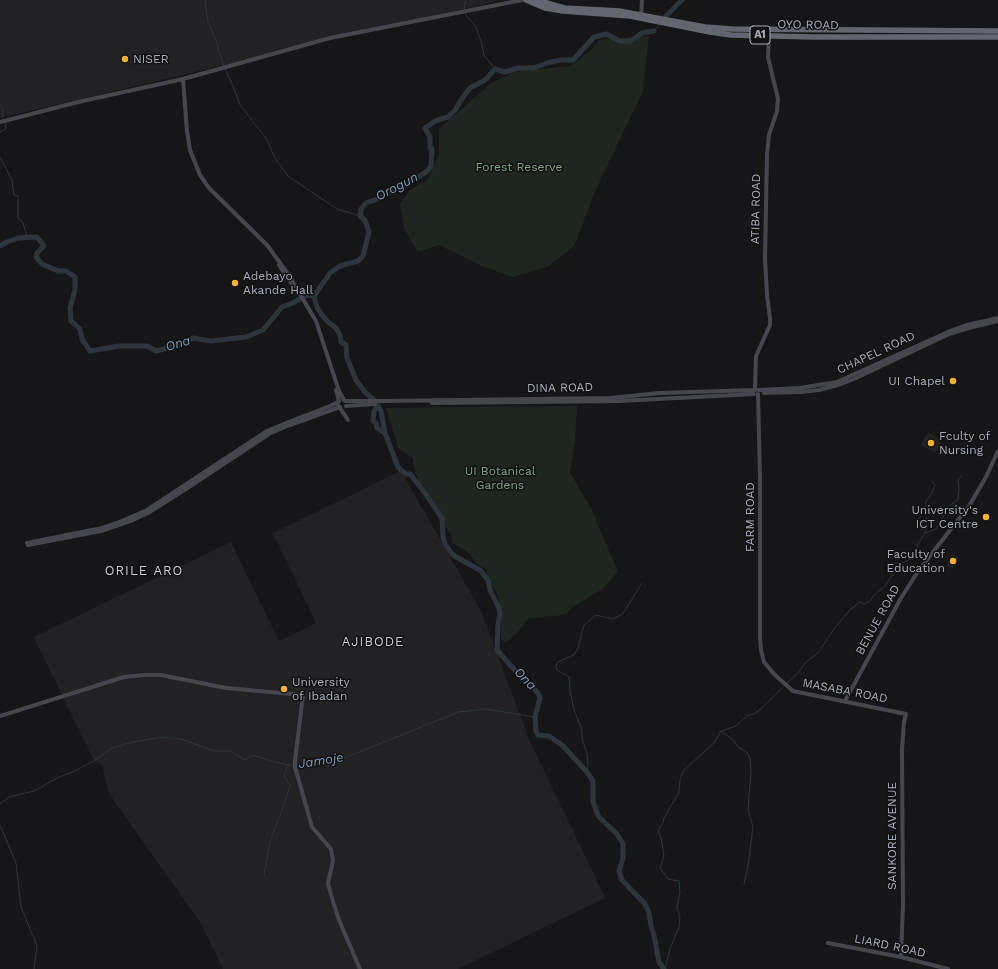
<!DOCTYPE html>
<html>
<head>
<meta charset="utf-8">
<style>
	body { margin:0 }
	canvas { display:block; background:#161618 }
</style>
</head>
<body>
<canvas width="998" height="969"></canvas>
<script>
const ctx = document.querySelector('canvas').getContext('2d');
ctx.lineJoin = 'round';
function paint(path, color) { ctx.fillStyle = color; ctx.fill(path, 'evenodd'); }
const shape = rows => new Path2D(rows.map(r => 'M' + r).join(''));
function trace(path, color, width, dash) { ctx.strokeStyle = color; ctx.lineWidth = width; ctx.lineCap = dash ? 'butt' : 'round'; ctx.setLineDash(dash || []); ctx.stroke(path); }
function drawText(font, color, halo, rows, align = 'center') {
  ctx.font = font + ' "Work Sans",sans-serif'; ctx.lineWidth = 3; ctx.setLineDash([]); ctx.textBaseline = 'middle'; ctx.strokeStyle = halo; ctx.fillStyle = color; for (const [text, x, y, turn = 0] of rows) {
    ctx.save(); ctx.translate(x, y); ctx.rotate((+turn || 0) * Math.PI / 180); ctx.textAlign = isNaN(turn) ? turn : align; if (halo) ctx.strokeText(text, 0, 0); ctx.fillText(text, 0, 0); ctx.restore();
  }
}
paint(shape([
	[0,0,501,0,0,118],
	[928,432,942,440,935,453,921,445],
	[401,471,482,613,529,739,605,898,458,969,223,969,202,925,108,792,102,765,94,761,34,637,231,542,279,641,316,623,273,533],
	[952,554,958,557,958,563,953,568,947,566,948,560]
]), '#222225');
paint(shape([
	[649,36,643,91,597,187,574,246,549,266,513,277,482,266,439,245,418,252,414,246,404,228,400,204,410,190,428,179,439,154,439,129,490,84,515,72,570,66,591,50,599,40],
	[577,406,575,442,570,472,581,492,591,508,603,537,618,571,604,588,574,606,566,614,556,616,529,618,517,633,506,643,501,639,500,612,497,592,490,583,486,569,476,563,469,553,453,543,450,533,443,523,437,508,427,491,419,482,413,464,413,458,398,448,395,436,386,408]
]), '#1e261f');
trace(shape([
	[205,0,208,22,215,38,224,66],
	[465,9,464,6,466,0],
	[465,12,466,15,476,27,481,41,484,55,495,69],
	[654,31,659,25],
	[225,69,233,86,240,105,266,138,275,158,288,176,337,209,360,216],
	[0,103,3,111,3,118],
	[0,132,6,129,5,124],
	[0,157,12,180,14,195,18,196,18,218,23,223,27,237],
	[925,533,925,530,928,520,927,518,921,522,918,520,924,512,926,501,932,493,935,485,932,481],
	[787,683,799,672,805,663,818,653,836,626,850,610,860,602,864,604,870,601,874,595,885,586,900,564,911,559,916,554,918,544,925,533,936,529,949,506,958,500,959,489,958,480,961,476],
	[721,731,734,741,738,747,747,752,750,759,751,772,748,809,753,827,748,866,744,884],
	[296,765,322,762,347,757,458,712,486,709,535,717],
	[587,772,588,765,587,753,583,742,581,727,574,710,570,691,569,677,557,670,556,666,558,662,574,655,578,648,584,625,596,615,613,619,619,616,624,612,642,583],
	[0,804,9,797,34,791,57,778,75,771,97,759,112,748,133,742,162,737,181,739,214,751,230,751,245,760,253,755,271,761,288,765,293,765],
	[0,825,16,863,21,907,37,946,34,969],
	[264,875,270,842,286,799,290,786,284,774,288,766],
	[665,969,670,949,679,927,680,917,677,907,680,893,679,881,668,879,660,868,664,856,661,838,658,830,663,823,664,818,679,792,680,779,684,770,714,743,721,731,736,726,748,715,754,714,762,708,785,685]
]), '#2c353c', 1);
trace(shape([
	[666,16,682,0],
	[0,246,7,242,18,238,37,237,44,246,37,253,36,257,42,264,58,271,66,271,75,277,75,290,70,308,71,321,80,329,82,339,90,351,119,346,147,346,156,351,181,345,193,338,211,341,246,337,263,330,282,307,293,303,307,295,314,296],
	[314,296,317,307,322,315,328,322,336,328,340,335,341,342,346,345,347,358,356,380,365,392,375,401,381,411,385,433,398,467,406,474,410,474,425,493,442,518,443,537,445,544,453,555,481,571,488,580,490,590,499,608,500,614,498,624,497,650,521,677,538,693,540,698,535,717,536,731,538,735,549,736,562,745,587,772,593,781,593,801,596,810,599,817,617,834,623,844,623,858,619,871,622,880,645,904,649,913,651,926,654,935,659,962,664,969],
	[314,296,330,273,340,266,358,261,363,256,369,232,365,220,360,216,361,209,366,203,380,198,405,185,426,172,431,167,432,149,430,148,430,137,425,128,435,121,448,117,456,109,463,97,470,88,485,80,495,69,505,72,518,68,534,68,547,63,561,60,573,60,594,37,606,34,620,41,631,41,642,33,654,31],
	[378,406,374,411,373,421,376,423,377,428,385,433]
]), '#2c353c', 5);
trace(shape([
	[641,18,642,0],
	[183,79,187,131,190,150,200,175,209,188,267,245,288,274,316,321,339,391,344,400],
	[0,122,78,102,183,79,330,38,522,0],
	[279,265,293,286],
	[336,390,339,401],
	[755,390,756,356,770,325,770,318,767,295,765,259,767,154,769,135,777,111,778,99,768,57,769,35],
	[758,390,800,388,837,382,948,332,967,325,998,318],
	[764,393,801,392,819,390,838,385,854,379,949,334,965,329,998,321],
	[758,394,760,477,760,638,761,650,764,662,774,674,793,691,906,714,904,722,902,749,903,904,901,957],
	[345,401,383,401,610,398,660,393,754,390],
	[432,403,619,401,754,394],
	[338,405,348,420],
	[346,406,375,404],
	[27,543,102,528,117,523,147,510,267,431,286,423,330,406,338,402],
	[28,545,101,531,133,520,148,513,189,487,269,434,287,426,340,407],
	[845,701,901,598,919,570,969,506,986,477,998,451],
	[0,716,124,677,144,675,161,675,226,688,303,695,295,761,295,767,312,827,331,849,333,861,328,883,331,895,339,920,360,969],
	[828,943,901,957,948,969]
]), '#45474d', 4);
trace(shape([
	[526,0,545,8,563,11,630,16,710,32,731,35,813,37,998,37],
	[537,0,564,8,619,11,705,27,732,29,998,31]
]), '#63666e', 5.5);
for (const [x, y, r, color] of [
	[125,59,4,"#f2b134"],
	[235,283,4,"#f2b134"],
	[953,381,4,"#f2b134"],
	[931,443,4,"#f2b134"],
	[986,517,4,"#f2b134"],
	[953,561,4,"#f2b134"],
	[284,689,4,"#f2b134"]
]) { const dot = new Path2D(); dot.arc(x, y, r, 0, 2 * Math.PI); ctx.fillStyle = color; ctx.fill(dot); trace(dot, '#111113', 1.5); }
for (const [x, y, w] of [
	[760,35,20]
]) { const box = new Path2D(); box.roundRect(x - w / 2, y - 9, w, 18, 3); ctx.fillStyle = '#111113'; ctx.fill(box); trace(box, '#a8adb8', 1); }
drawText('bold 11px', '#a8adb8', null, [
	["A1",760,35]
]);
drawText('12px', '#a8adb8', '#111113', [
	["OYO ROAD",808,25,1],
	["ATIBA ROAD",756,209,-89],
	["CHAPEL ROAD",876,353,-25],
	["DINA ROAD",560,388,-1],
	["FARM ROAD",750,517,-90],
	["BENUE ROAD",878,620,-61],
	["MASABA ROAD",845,691,11],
	["SANKORE AVENUE",892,836,-90],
	["LIARD ROAD",890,946,12]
]);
drawText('12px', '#a8adb8', '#111113', [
	["NISER",133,59],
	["Adebayo",243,276],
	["Akande Hall",243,290],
	["UI Chapel",945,381,"right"],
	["Fculty of",939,436],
	["Nursing",939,450],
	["University's",978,510,"right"],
	["ICT Centre",978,524,"right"],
	["Faculty of",945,554,"right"],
	["Education",945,568,"right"],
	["University",292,682],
	["of Ibadan",292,696]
], 'left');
drawText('12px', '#7fa381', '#111113', [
	["Forest Reserve",519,167],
	["UI Botanical",500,471],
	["Gardens",500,485]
]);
drawText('italic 13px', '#7f9bb3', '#111113', [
	["Orogun",397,187,-28],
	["Ona",178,344,-17],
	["Ona",525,679,46],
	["Jamoje",321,761,-9]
]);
ctx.letterSpacing = '1px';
drawText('13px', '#c9ccd4', '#111113', [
	["ORILE ARO",144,571],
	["AJIBODE",373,642]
]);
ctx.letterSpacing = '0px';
</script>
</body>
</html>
